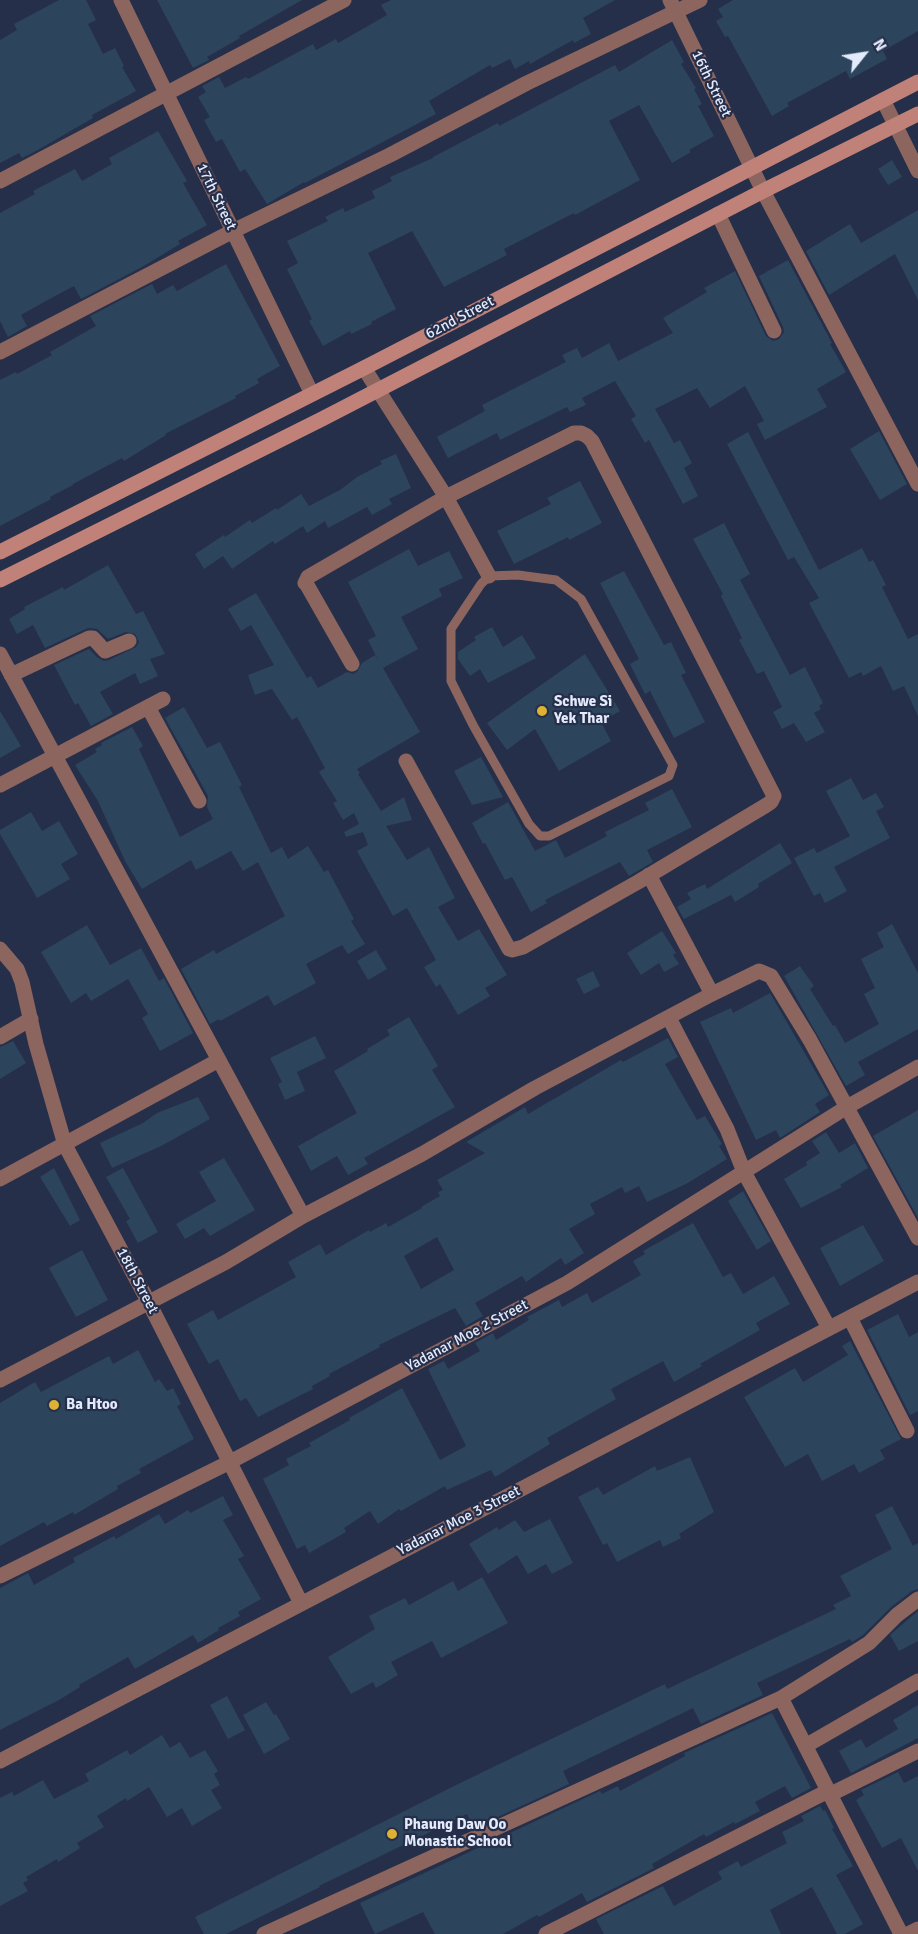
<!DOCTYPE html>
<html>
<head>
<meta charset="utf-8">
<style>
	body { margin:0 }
	#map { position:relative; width:918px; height:1934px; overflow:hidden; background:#262f4a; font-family:Signika,sans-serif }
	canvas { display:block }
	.north { position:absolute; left:834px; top:24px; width:60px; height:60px; -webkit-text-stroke:4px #262f4a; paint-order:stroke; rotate:60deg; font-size:16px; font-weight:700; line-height:24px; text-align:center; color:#e3eafb }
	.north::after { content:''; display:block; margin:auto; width:21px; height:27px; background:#e3eafb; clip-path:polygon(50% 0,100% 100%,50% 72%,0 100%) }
</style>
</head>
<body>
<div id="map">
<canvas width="918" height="1934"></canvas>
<div class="north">N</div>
</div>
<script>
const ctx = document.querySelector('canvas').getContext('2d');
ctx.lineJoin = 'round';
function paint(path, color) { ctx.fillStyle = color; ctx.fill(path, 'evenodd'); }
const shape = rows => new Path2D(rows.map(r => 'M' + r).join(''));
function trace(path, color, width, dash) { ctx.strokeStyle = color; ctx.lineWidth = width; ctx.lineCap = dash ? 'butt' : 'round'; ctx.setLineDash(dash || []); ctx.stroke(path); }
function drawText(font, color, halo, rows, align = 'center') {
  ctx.font = font + ' Signika,sans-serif'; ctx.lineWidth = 4.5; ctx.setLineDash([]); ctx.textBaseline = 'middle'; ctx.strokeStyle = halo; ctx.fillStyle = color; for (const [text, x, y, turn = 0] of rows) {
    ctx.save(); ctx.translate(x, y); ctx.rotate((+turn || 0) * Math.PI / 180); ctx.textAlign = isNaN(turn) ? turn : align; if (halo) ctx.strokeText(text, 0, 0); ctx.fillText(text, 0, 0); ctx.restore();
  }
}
paint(shape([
	[59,0,86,0,96,20,88,24,103,54,115,48,124,66,122,67,136,91,92,115,93,118,36,151,22,158,19,153,0,163,0,40,17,30,14,24],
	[157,0,302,0,239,36,240,38,207,57,209,60,193,68],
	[391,0,615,0,583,18,591,34,574,43,573,40,530,64,529,61,515,69,510,59,492,68,490,65,429,101,436,114,305,183,304,182,267,204,245,169,240,172,222,139,216,142,204,120,210,117,198,97,206,92,202,86,219,77,225,88,246,77,248,79,313,44,316,50,336,39,338,43,387,15,381,5],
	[733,0,918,0,918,31,883,51,887,59,850,79,846,71,787,103,789,106,772,116,728,36,725,37,716,21,723,17,718,9],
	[672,40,684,62,681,64,696,88,694,89,702,104,698,106,714,136,689,150,691,152,672,163,639,105,609,121,640,180,575,215,574,213,504,249,507,255,444,287,412,231,368,253,396,309,371,322,372,324,351,334,350,331,323,346,309,321,312,319,287,269,298,263,287,241,328,221,325,217,343,208,345,212,375,198,372,191,392,181,390,177,433,158,433,157,498,123,499,126,615,65,619,72],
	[158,131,187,181,183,183,207,225,178,241,180,244,142,267,81,299,74,286,44,302,21,315,27,326,8,337,0,321,0,213,35,194,33,191,75,169,82,181,112,164,109,158],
	[892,160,902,177,888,185,878,169],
	[918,210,918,300,895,254,829,295,806,251,850,224,861,243],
	[788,260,832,343,830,344,846,372,817,389,827,407,765,440,757,424,764,421,745,386,710,408,697,388,655,409,674,443,680,440,692,463,684,468,698,496,683,504,649,440,645,443,631,419,636,416,615,381,582,398,586,405,570,412,567,407,500,440,497,433,448,458,437,437,485,411,482,405,566,362,562,355,577,348,582,358,609,343,618,361,673,333,663,318,707,292,704,288,735,271,766,336,773,341,779,339,784,332,783,327,759,276],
	[226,264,280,366,257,379,259,383,235,396,236,398,165,434,166,435,124,461,122,458,73,484,73,485,50,497,51,499,0,526,0,380,16,372,17,374,52,355,50,352,96,326,90,316,152,284,157,294,173,285,177,291],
	[879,431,907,484,880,500,850,449],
	[748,432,819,570,862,548,869,562,873,560,886,585,882,587,908,639,918,634,918,716,904,686,893,691,881,666,863,676,861,672,849,678,809,603,819,598,794,557,788,560,727,444],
	[396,454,411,488,389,499,392,504,372,515,367,507,328,528,325,521,307,533,303,526,275,544,273,541,232,569,223,556,204,569,195,554,224,535,225,537,250,520,252,523,276,508,277,510,301,494,309,506,340,490,357,477,382,464,380,461],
	[580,481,602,523,569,540,568,537,514,564,497,531,551,504,547,498],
	[724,523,750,574,740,580,790,675,805,667,823,703,819,706,821,709,814,713,825,732,806,742,794,723,782,729,773,712,782,707,764,671,757,674,739,640,742,638,721,596,723,594,693,539],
	[409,549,418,566,449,551,463,578,439,589,442,596,401,617,418,649,383,668,420,732,357,769,360,773,358,774,381,811,404,797,412,820,386,826,407,860,429,847,455,898,438,907,458,941,479,929,507,975,485,988,490,996,458,1015,440,984,436,987,424,967,436,960,407,908,393,916,357,851,368,845,363,832,346,837,344,832,359,824,354,813,343,820,333,803,337,801,319,772,325,768,297,717,292,720,272,689,255,695,248,675,274,665,251,625,241,631,228,609,256,593,307,678,311,676,318,688,347,672,353,674,357,672,362,663,375,655,379,662,368,640,376,636,348,582],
	[108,565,136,614,143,611,165,654,150,659,158,676,140,684,135,673,100,692,113,714,91,726,78,703,75,705,54,665,89,649,98,658,104,661,109,660,136,647,139,642,135,634,126,632,108,639,97,629,88,628,45,648,33,625,17,634,9,619,25,609,24,607,63,587,64,590],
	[624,571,664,645,671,642,686,673,681,675,705,722,674,738,650,691,645,694,630,664,639,659,600,583],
	[492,627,503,647,522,635,536,658,488,683,480,669,470,676,458,659,458,652,476,640,474,637],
	[585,654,620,711,601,722,611,741,559,771,535,729,507,750,487,723],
	[184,707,207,748,220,742,242,785,239,787,271,853,282,847,288,859,308,846,324,872,328,870,354,919,351,921,365,944,348,954,342,945,306,964,316,983,274,1006,268,995,220,1021,219,1019,210,1024,181,969,214,950,216,954,285,916,258,862,243,871,231,851,196,870,191,860,142,889,125,861,98,801,75,765,97,752,95,749,102,745,101,743,132,727,143,746,139,749,180,837,213,819,207,807,208,796,165,718],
	[0,711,21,746,0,758],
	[481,757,503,797,472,805,454,771],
	[851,778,863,800,876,793,884,807,876,811,890,838,834,867,847,891,825,903,820,893,814,896,794,858,814,848,817,853,850,836,826,791],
	[672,789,692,827,647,850,653,862,629,876,620,862,545,900,547,903,531,912,512,877,505,880,485,843,483,844,472,823,508,802,535,851,556,840,565,858,607,836,605,832,649,810,645,803],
	[31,812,42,831,59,821,78,854,61,864,70,879,37,898,0,834,0,830],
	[780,843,792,863,758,884,759,887,735,902,731,895,684,919,677,907,691,899,687,893,705,884,707,889],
	[892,924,918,973,918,1029,858,1062,865,1075,846,1086,784,976,800,966,814,986,810,989,833,1026,835,1025,845,1043,879,1024,864,994,875,988,861,959,884,947,877,933],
	[87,925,110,965,141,948,159,981,164,978,193,1033,160,1051,142,1018,148,1014,128,979,91,1001,86,993,71,1003,41,952],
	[662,931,676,953,673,955,679,964,664,972,659,963,641,975,627,953],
	[376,950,387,969,368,980,357,961],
	[593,971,600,986,584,994,576,979],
	[770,993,829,1095,815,1104,820,1112,780,1138,776,1130,756,1140,700,1022,731,1008,733,1013],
	[409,1017,438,1066,432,1070,455,1107,364,1158,368,1164,348,1175,337,1156,311,1171,298,1146,357,1113,334,1071,368,1051,367,1049,390,1035,387,1030],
	[315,1036,326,1058,297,1072,305,1091,285,1100,278,1084,282,1082,270,1058],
	[668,1038,678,1057,665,1064,697,1120,705,1116,722,1144,719,1146,727,1159,686,1184,647,1202,639,1186,625,1193,622,1187,590,1204,595,1214,569,1229,584,1253,565,1265,561,1258,526,1282,522,1276,475,1303,483,1316,466,1326,455,1308,379,1345,380,1347,329,1374,330,1376,312,1386,313,1389,258,1417,246,1398,240,1401,218,1359,209,1364,187,1324,213,1310,218,1320,296,1277,288,1262,320,1244,326,1255,369,1230,370,1232,386,1223,388,1227,422,1208,421,1207,440,1196,438,1192,443,1190,437,1180,485,1153,466,1142,525,1107,528,1114,621,1060,623,1062],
	[437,1237,454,1270,421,1289,404,1256],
	[13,1041,26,1063,0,1079,0,1047],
	[198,1097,210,1119,161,1146,112,1168,100,1143,143,1123,157,1113],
	[918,1110,918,1218,873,1136],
	[826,1132,839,1153,855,1143,868,1168,840,1185,842,1187,801,1208,784,1179,807,1165,806,1162,820,1153,812,1141],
	[224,1158,255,1210,210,1236,204,1228,185,1239,176,1224,216,1201,199,1172],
	[54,1168,80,1220,70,1226,40,1177],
	[123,1168,158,1232,138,1243,126,1221,130,1219,106,1177],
	[743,1191,771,1241,757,1250,728,1201],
	[693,1223,723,1277,731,1273,743,1294,774,1276,790,1304,756,1323,760,1330,700,1364,702,1366,674,1382,663,1361,611,1389,616,1399,547,1438,550,1444,495,1477,491,1470,447,1490,445,1486,401,1511,399,1509,378,1524,370,1511,344,1528,346,1532,309,1553,305,1545,297,1549,263,1479,289,1465,286,1459,311,1446,309,1443,350,1420,349,1418,402,1388,440,1460,466,1446,428,1369,444,1361,448,1369,480,1351,475,1343,493,1333,496,1340,529,1320,527,1317,559,1300,562,1307,587,1293,592,1303,641,1275,633,1261,645,1254,643,1251],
	[863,1225,884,1261,840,1286,820,1248],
	[82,1250,108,1300,76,1317,49,1268],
	[898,1314,909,1337,918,1332,918,1411,910,1415,867,1330],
	[850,1341,901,1439,880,1450,885,1459,859,1473,854,1464,822,1481,808,1454,785,1467,744,1397,795,1368,803,1382,848,1355,842,1346],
	[138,1350,155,1382,159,1379,167,1391,173,1388,181,1404,177,1406,194,1439,139,1469,141,1473,117,1486,118,1489,74,1515,73,1512,47,1526,44,1522,0,1546,0,1403,35,1382,41,1392,109,1356,113,1364],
	[690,1457,714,1512,679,1534,681,1538,663,1547,660,1540,617,1562,607,1543,603,1545,578,1497,598,1487,603,1495,655,1466,657,1471],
	[223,1496,233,1515,223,1520,244,1556,238,1559,261,1599,238,1612,240,1616,218,1628,219,1630,198,1643,193,1635,135,1669,128,1657,79,1685,80,1687,59,1700,0,1730,0,1588,28,1573,34,1585,75,1562,73,1558,114,1536,116,1539,159,1514,165,1524,188,1510,190,1513],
	[892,1506,913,1546,918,1543,918,1589,912,1591,891,1607,863,1635,852,1642,850,1639,757,1683,763,1695,701,1724,693,1708,563,1771,569,1784,474,1828,467,1814,319,1886,320,1887,226,1934,204,1934,195,1917,454,1786,665,1684,667,1689,836,1609,833,1605,851,1596,840,1576,892,1549,875,1515],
	[550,1519,573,1563,552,1574,546,1564,528,1574,517,1555,488,1574,469,1544,497,1527,499,1530,515,1520,524,1532],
	[482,1577,508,1623,441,1658,432,1641,391,1662,398,1675,376,1688,373,1682,351,1694,328,1657,375,1629,369,1616,405,1598,409,1605,453,1581,458,1591],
	[918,1611,918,1641,899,1651,890,1635],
	[227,1696,245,1730,228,1739,210,1705],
	[266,1702,274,1715,276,1714,290,1739,264,1754,243,1715],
	[918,1705,918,1738,851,1773,839,1751,861,1739,866,1748,898,1729,893,1720],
	[772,1713,811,1788,792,1798,785,1786,755,1802,760,1811,735,1824,734,1822,706,1837,704,1834,652,1864,654,1868,587,1902,582,1893,539,1917,537,1915,503,1934,435,1934,423,1912,375,1934,360,1903,600,1791,602,1794,618,1786,620,1791,685,1756,684,1753],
	[162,1735,170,1748,180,1742,190,1758,205,1750,218,1771,214,1774,220,1785,211,1790,222,1808,192,1826,182,1808,167,1817,149,1787,127,1801,126,1798,97,1816,104,1827,77,1843,80,1848,58,1862,57,1859,26,1877,28,1880,23,1883,28,1891,0,1906,0,1798,12,1792,14,1796,43,1780,54,1799,89,1781,85,1774,127,1750,130,1755],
	[898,1772,904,1783,918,1776,918,1871,901,1838,882,1848,856,1800,864,1795,861,1790],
	[820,1806,823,1811,825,1810,834,1828,832,1829,853,1866,836,1875,863,1924,845,1934,837,1934,812,1887,770,1910,781,1934,604,1934,596,1919,663,1886,674,1906,722,1879,718,1872,738,1861,741,1867,787,1843,782,1832,804,1821,801,1816]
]), '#2c445c');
trace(shape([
	[518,575,556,580,581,599,673,765,669,776,549,836,540,836,529,824,473,725,451,681,451,629,481,584,489,576,518,575]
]), '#8d655f', 9);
trace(shape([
	[121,0,312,394],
	[670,0,763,191,918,484],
	[883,100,918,171],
	[0,181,344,0],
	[718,214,774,331],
	[0,352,233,231,390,155,527,83,700,0],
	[364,368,446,497,489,576],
	[0,654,303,1216],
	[352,664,307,585,305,583,308,577,446,497,574,433,581,433,587,436,592,441,774,796,771,802,765,806,638,882,523,947,512,950,509,949,406,761],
	[11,675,89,638,93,638,105,651,129,641],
	[148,707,199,801],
	[0,785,163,699],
	[649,875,712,994],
	[0,949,17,969,22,982,36,1044,65,1145,148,1301,301,1603],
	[669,1018,727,1129,744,1172,829,1328],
	[0,1037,31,1019],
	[0,1179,219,1060],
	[850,1318,907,1431],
	[0,1380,226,1262,303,1216,422,1154,535,1088,712,994,759,971,771,976,810,1040,918,1238],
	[0,1576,228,1463,567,1283,847,1107,918,1067],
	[781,1698,869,1643,897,1615,918,1599],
	[807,1745,918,1681],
	[0,1761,918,1282],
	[831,1794,918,1751],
	[264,1934,781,1698,901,1934],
	[546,1934,828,1791],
	[908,1934,918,1929]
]), '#8d655f', 15);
trace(shape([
	[0,552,364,368,918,82],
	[0,580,322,419,763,191,918,114]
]), '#c08178', 15);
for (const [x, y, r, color] of [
	[542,711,6,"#ddb133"],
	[54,1405,6,"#ddb133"],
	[392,1834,6,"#ddb133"]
]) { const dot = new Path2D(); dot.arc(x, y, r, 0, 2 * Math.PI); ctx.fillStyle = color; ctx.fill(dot); trace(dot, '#262f4a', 2); }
drawText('15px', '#e3eafb', '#262f4a', [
	["16th Street",711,84,64],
	["17th Street",216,197,64],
	["62nd Street",460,318,-28],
	["18th Street",137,1281,62],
	["Yadanar Moe 2 Street",467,1336,-28],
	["Yadanar Moe 3 Street",459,1521,-27]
]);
drawText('bold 15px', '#e3eafb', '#262f4a', [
	["Schwe Si",554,702],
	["Yek Thar",554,719],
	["Ba Htoo",66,1405],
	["Phaung Daw Oo",404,1825],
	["Monastic School",404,1842]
], 'left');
</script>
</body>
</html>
